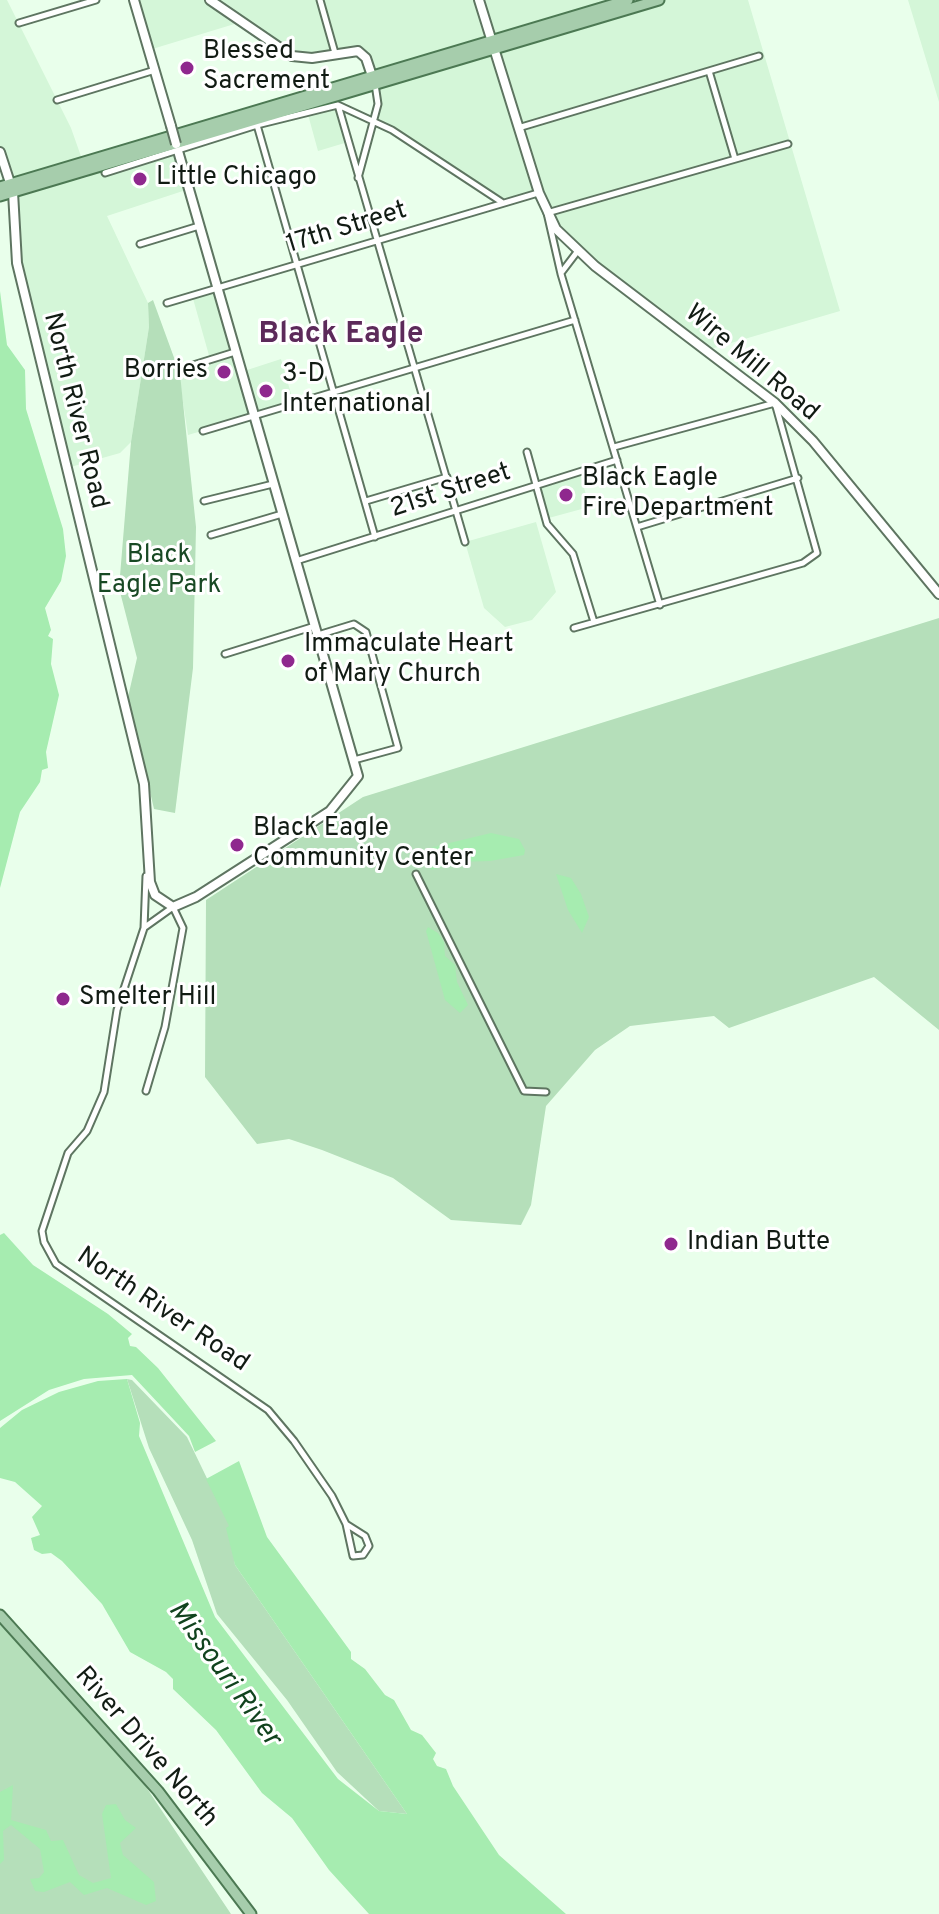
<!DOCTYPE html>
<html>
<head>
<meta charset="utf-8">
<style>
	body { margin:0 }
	canvas { display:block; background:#e9ffeb }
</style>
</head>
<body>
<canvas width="939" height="1914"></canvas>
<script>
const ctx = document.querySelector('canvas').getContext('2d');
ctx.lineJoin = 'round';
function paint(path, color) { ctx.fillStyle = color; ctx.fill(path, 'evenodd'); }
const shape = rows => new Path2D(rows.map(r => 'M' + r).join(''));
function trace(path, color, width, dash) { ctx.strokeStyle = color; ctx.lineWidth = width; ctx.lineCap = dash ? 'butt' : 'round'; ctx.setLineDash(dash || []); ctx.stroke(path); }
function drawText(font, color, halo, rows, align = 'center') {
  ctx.font = font + ' Overpass,sans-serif'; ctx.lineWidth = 6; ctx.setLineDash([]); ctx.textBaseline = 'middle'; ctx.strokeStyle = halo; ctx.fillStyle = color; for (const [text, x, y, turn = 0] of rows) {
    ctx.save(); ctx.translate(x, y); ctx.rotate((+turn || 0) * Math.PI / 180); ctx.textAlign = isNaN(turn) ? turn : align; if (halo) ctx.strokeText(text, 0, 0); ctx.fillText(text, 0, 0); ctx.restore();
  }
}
paint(shape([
	[0,0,7,0,71,128,83,162,11,184,0,152],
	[134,0,628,0,372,75,363,53,292,56,241,22,149,50],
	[659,0,748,0,840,311,707,350,577,252,556,229,539,193,503,203,375,121,378,104,375,83],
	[908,0,939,0,939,102],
	[338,105,348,142,318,151,307,111],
	[176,144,189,189,107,216,148,303,149,327,131,442,120,453,67,468,17,263,13,196,88,177,96,169],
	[217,288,241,372,281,359,294,404,188,435,178,369,210,359,192,295],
	[580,472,589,507,545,519,537,486],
	[536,522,556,592,532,620,505,627,484,608,465,542]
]), '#d4f6d8');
paint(shape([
	[153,300,180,374,196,527,193,668,175,813,154,809,128,697,137,658,119,588,131,442,149,327,148,303],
	[939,618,939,1030,874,977,729,1028,714,1016,630,1026,595,1050,546,1106,531,1205,521,1225,451,1220,393,1178,322,1150,289,1139,257,1144,205,1077,206,900,363,797],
	[127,1379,132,1380,187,1437,230,1526,235,1565,407,1814,379,1811,337,1772,287,1700,217,1614,192,1540,149,1448],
	[0,1624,144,1784,231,1914,0,1914]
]), '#b5dfba');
paint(shape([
	[0,291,7,345,25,370,26,409,63,529,66,556,61,581,45,608,51,630,48,636,53,639,51,664,59,695,46,752,48,768,42,770,40,782,20,812,0,888],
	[491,833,519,839,525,850,524,855,490,861,458,862,432,870,422,862,425,853,433,847],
	[556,874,571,878,581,894,589,917,582,933,568,910],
	[428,927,438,933,444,942,445,956,455,965,457,982,468,1005,460,1013,445,1000,426,931],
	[4,1233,33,1265,108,1314,132,1334,128,1338,130,1346,136,1347,158,1368,216,1441,195,1452,189,1436,132,1375,84,1379,49,1390,0,1421,0,1235],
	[127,1379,140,1423,139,1436,215,1617,338,1779,379,1811,407,1814,235,1565,226,1528,229,1526,206,1479,239,1461,267,1537,351,1652,351,1659,365,1669,385,1695,394,1700,411,1730,422,1735,436,1753,433,1759,437,1766,446,1769,453,1786,499,1855,566,1914,369,1914,329,1870,292,1818,262,1793,216,1730,173,1689,173,1679,166,1672,130,1652,102,1604,62,1561,51,1553,42,1554,34,1550,31,1538,40,1535,32,1517,42,1506,15,1482,0,1478,0,1428,22,1410,59,1392,98,1381],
	[13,1785,11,1820,46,1830,51,1841,63,1840,79,1875,93,1883,111,1878,102,1814,106,1805,116,1804,125,1820,136,1828,120,1843,123,1855,154,1882,156,1901,146,1905,107,1888,84,1895,70,1882,44,1892,35,1891,30,1879,39,1878,44,1872,40,1849,11,1825,3,1831,4,1860,0,1864,0,1792]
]), '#a6ecb0');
const street = shape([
	[320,0,335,53],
	[19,23,96,0],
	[709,71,735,159],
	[57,100,155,70],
	[338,105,465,542],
	[257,125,375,537],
	[518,128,759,56],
	[105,173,257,125,338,105,392,130,503,203],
	[358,178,378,104,375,84],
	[140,244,199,226],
	[561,273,577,252],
	[167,303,538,193],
	[190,366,235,352],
	[203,431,575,320],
	[527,452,547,524,573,554,594,622],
	[204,501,273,484],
	[366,501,447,477],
	[637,527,798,478],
	[211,535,282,514],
	[296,561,617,460],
	[660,605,561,274,547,213,788,144],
	[574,628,803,563,817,553,775,403,614,447],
	[318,635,354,624,366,632,398,748,354,760],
	[225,654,315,626],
	[416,874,524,1091,546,1092],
	[146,876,144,928,117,1010,104,1092,87,1131,68,1153,42,1231,44,1242,56,1264,268,1410,294,1441,332,1496,346,1524,353,1556,363,1555,369,1546,365,1536,346,1524],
	[145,927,173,907,183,928,165,1027,146,1091]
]);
const secondary = shape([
	[134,0,171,126],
	[210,0,292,56,312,58,358,51,366,58,374,82],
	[479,0,539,193,556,229,595,266,775,403,813,441,939,594],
	[0,152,13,192,17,263,144,784,150,882,155,895,173,907,196,897,330,811,358,776,176,144]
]);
const primary = shape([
	[0,187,628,0],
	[0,196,659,0],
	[0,1615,158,1791,251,1914]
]);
trace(street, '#5e7561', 9);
trace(secondary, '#5e7561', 12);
trace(primary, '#4c7953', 13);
trace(street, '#fff', 5);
trace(secondary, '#fff', 8);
trace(primary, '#a6cdac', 9);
const secondaryBridge = shape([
	[171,126,176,144]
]);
trace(secondaryBridge, '#5e7561', 12, []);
trace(secondaryBridge, '#fff', 8);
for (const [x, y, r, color] of [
	[187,68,8,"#8f288e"],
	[140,179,8,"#8f288e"],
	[224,372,8,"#8f288e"],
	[266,391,8,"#8f288e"],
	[566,495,8,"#8f288e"],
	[288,661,8,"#8f288e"],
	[237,845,8,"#8f288e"],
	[63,999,8,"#8f288e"],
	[671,1244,8,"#8f288e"]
]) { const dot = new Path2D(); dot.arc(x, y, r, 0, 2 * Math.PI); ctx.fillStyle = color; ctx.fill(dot); trace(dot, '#fff', 3); }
drawText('26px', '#111b13', '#fff', [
	["Blessed",203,53],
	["Sacrement",203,83],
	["Little Chicago",156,179],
	["Borries",208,372,"right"],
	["3-D",282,376],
	["International",282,406],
	["Black Eagle",582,480],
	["Fire Department",582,510],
	["Immaculate Heart",304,646],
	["of Mary Church",304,676],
	["Black Eagle",253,830],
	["Community Center",253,860],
	["Smelter Hill",79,999],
	["Indian Butte",687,1244]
], 'left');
drawText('26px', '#111b13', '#fff', [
	["17th Street",347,229,-17],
	["Wire Mill Road",751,364,40],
	["North River Road",74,411,76],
	["21st Street",451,492,-18],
	["North River Road",162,1311,34],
	["River Drive North",145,1748,49]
]);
drawText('26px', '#184924', '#fff', [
	["Black",159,557],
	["Eagle Park",159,587]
]);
drawText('italic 28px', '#11431e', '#fff', [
	["Missouri River",223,1675,54]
]);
drawText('bold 30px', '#5c2a5a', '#fff', [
	["Black Eagle",341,336]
]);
</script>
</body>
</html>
